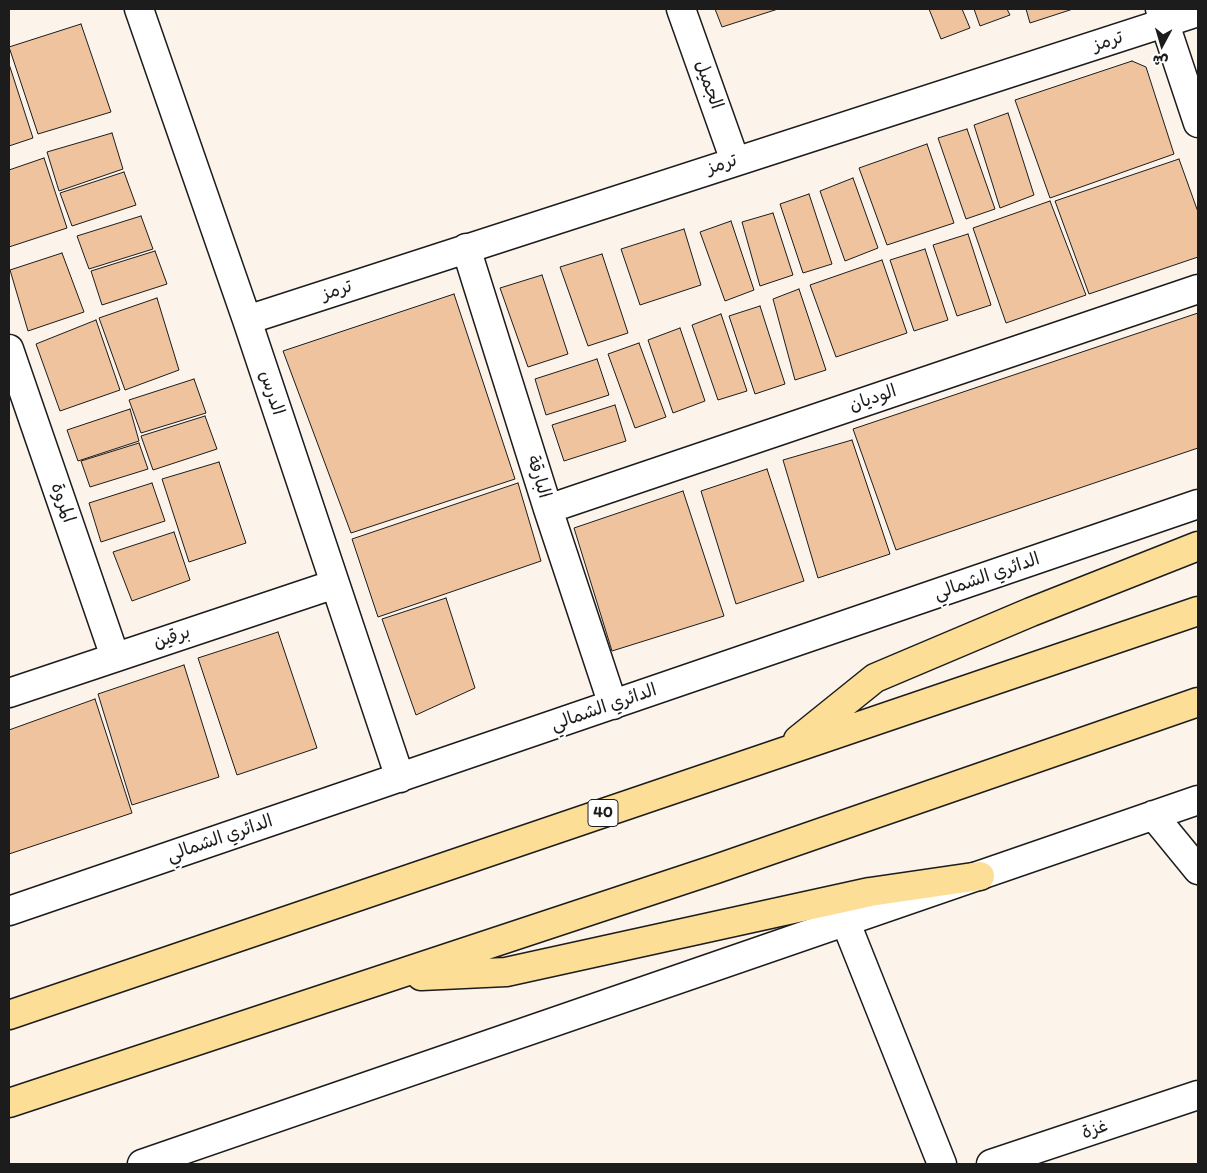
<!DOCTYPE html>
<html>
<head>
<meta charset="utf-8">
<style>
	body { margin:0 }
	#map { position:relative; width:1207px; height:1173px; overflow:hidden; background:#fcf3eb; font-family:Itim,"Playpen Sans Arabic",sans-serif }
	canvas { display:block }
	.frame { position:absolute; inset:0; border:10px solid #1c1c1c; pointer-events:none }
	.north { position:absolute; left:1137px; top:20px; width:50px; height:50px; -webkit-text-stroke:4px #fff; paint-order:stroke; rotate:186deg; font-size:14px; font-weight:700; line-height:20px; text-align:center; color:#1c1c1c }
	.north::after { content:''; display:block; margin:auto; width:18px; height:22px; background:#1c1c1c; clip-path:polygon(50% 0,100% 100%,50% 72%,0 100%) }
</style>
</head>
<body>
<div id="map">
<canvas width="1207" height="1173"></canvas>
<div class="frame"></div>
<div class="north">ش</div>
</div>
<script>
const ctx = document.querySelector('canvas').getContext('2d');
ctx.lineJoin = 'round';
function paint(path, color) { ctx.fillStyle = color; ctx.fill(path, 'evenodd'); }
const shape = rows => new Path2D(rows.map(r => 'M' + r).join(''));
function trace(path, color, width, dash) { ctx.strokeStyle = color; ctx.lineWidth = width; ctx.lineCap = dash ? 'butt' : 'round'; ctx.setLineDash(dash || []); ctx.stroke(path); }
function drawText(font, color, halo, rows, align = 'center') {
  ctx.font = font + ' Itim,"Playpen Sans Arabic",sans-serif'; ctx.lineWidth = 4.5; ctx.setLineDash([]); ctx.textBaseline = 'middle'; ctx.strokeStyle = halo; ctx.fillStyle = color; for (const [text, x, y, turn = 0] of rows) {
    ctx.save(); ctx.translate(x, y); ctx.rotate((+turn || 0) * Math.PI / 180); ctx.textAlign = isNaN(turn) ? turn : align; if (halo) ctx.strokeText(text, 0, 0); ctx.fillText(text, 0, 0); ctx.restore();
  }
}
const building = shape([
	[715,9,778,9,722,27,715,9],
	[929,9,962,9,970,28,941,39,929,9],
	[974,9,1007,9,1010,15,980,26,974,9],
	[1026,9,1073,9,1030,23,1026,9],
	[81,24,111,112,38,134,9,47,81,24],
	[1132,61,1146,67,1174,154,1050,198,1015,100,1132,61],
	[9,64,33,138,9,146,9,64],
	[1008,113,1034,195,1000,208,974,125,1008,113],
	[967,129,995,209,966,219,938,138,967,129],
	[112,133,123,169,59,191,47,152,112,133],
	[927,144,954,223,887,245,859,168,927,144],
	[44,158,67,228,9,247,9,170,44,158],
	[1179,159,1198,212,1198,257,1089,294,1055,201,1179,159],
	[124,172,136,205,72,226,60,193,124,172],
	[853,178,878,248,845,261,820,191,853,178],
	[809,194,832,264,803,273,780,204,809,194],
	[1050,201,1086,295,1006,323,973,228,1050,201],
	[773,213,793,275,760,286,742,222,773,213],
	[141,216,153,249,89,269,77,236,141,216],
	[731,221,754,290,725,301,700,232,731,221],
	[684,229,701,285,640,305,621,249,684,229],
	[968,234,991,305,957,316,933,245,968,234],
	[925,249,948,320,914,331,890,260,925,249],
	[155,251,167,284,102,305,91,271,155,251],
	[62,253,84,312,28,331,10,270,62,253],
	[602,254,628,333,588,346,560,267,602,254],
	[882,260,907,333,836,357,810,285,882,260],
	[542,275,568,354,528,367,500,288,542,275],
	[799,289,826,370,795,380,773,299,799,289],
	[454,294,515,479,351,533,283,351,454,294],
	[157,298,179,370,125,390,99,318,157,298],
	[760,306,785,384,755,394,729,316,760,306],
	[1198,313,1198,448,896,550,853,429,1198,313],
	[721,314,747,391,718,400,692,325,721,314],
	[96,320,120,390,60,411,36,344,96,320],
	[680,328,705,401,673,413,648,340,680,328],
	[639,343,666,417,635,428,608,354,639,343],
	[597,359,609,395,546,415,535,379,597,359],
	[194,379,206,413,141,433,129,400,194,379],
	[615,405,626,441,564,461,552,425,615,405],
	[130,409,139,441,78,461,67,430,130,409],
	[205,416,217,449,153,470,141,436,205,416],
	[852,440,890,554,818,578,783,460,852,440],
	[139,443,148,469,90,487,81,461,139,443],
	[219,462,246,543,189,562,162,479,219,462],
	[767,469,804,581,736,604,701,491,767,469],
	[152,483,165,521,101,542,89,503,152,483],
	[518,483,541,561,378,617,352,539,518,483],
	[683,491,724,616,612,651,574,528,683,491],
	[174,532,190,580,132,601,113,552,174,532],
	[446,598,475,688,416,715,382,619,446,598],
	[278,632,317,748,237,775,198,658,278,632],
	[184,665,219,777,132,805,98,694,184,665],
	[95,699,132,813,9,854,9,730,95,699]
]);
paint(building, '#eec39d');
trace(building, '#1c1c1c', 1);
const minor = shape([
	[139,9,247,320,400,778],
	[681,9,735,161],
	[1160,9,1198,123],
	[466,248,548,509,613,705],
	[247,320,1198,12],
	[9,349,115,657],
	[548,509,1198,289],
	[9,693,335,584],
	[1153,815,1198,870],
	[9,911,1198,504],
	[846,923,942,1164],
	[142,1164,1198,800],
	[991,1164,1198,1095]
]);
const highway = shape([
	[798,740,875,678,1031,612,1198,546],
	[421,976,506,972,870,892,980,876],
	[9,1015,1198,611],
	[9,1103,716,869,1198,702]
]);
trace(minor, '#1c1c1c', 31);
trace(highway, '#1c1c1c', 31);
trace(minor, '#fff', 28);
trace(highway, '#fdde96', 28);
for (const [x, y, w] of [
	[603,813,30]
]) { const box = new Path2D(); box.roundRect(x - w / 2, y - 13.5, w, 27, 4); ctx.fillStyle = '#fff'; ctx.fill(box); trace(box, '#1c1c1c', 1); }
drawText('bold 16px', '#1c1c1c', null, [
	["40",603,813]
]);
drawText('18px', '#1c1c1c', '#fff', [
	["ترمز",1108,42,-18],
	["الجميل",708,85,70],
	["ترمز",722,165,-18],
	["ترمز",337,291,-18],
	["الدرس",271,393,72],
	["الوديان",873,399,-19],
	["البارقة",538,477,73],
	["المروة",62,503,71],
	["الدائري الشمالي",987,577,-19],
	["برقين",172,638,-18],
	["الدائري الشمالي",604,708,-19],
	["الدائري الشمالي",220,839,-19],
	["غزة",1095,1130,-19]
]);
</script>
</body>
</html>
